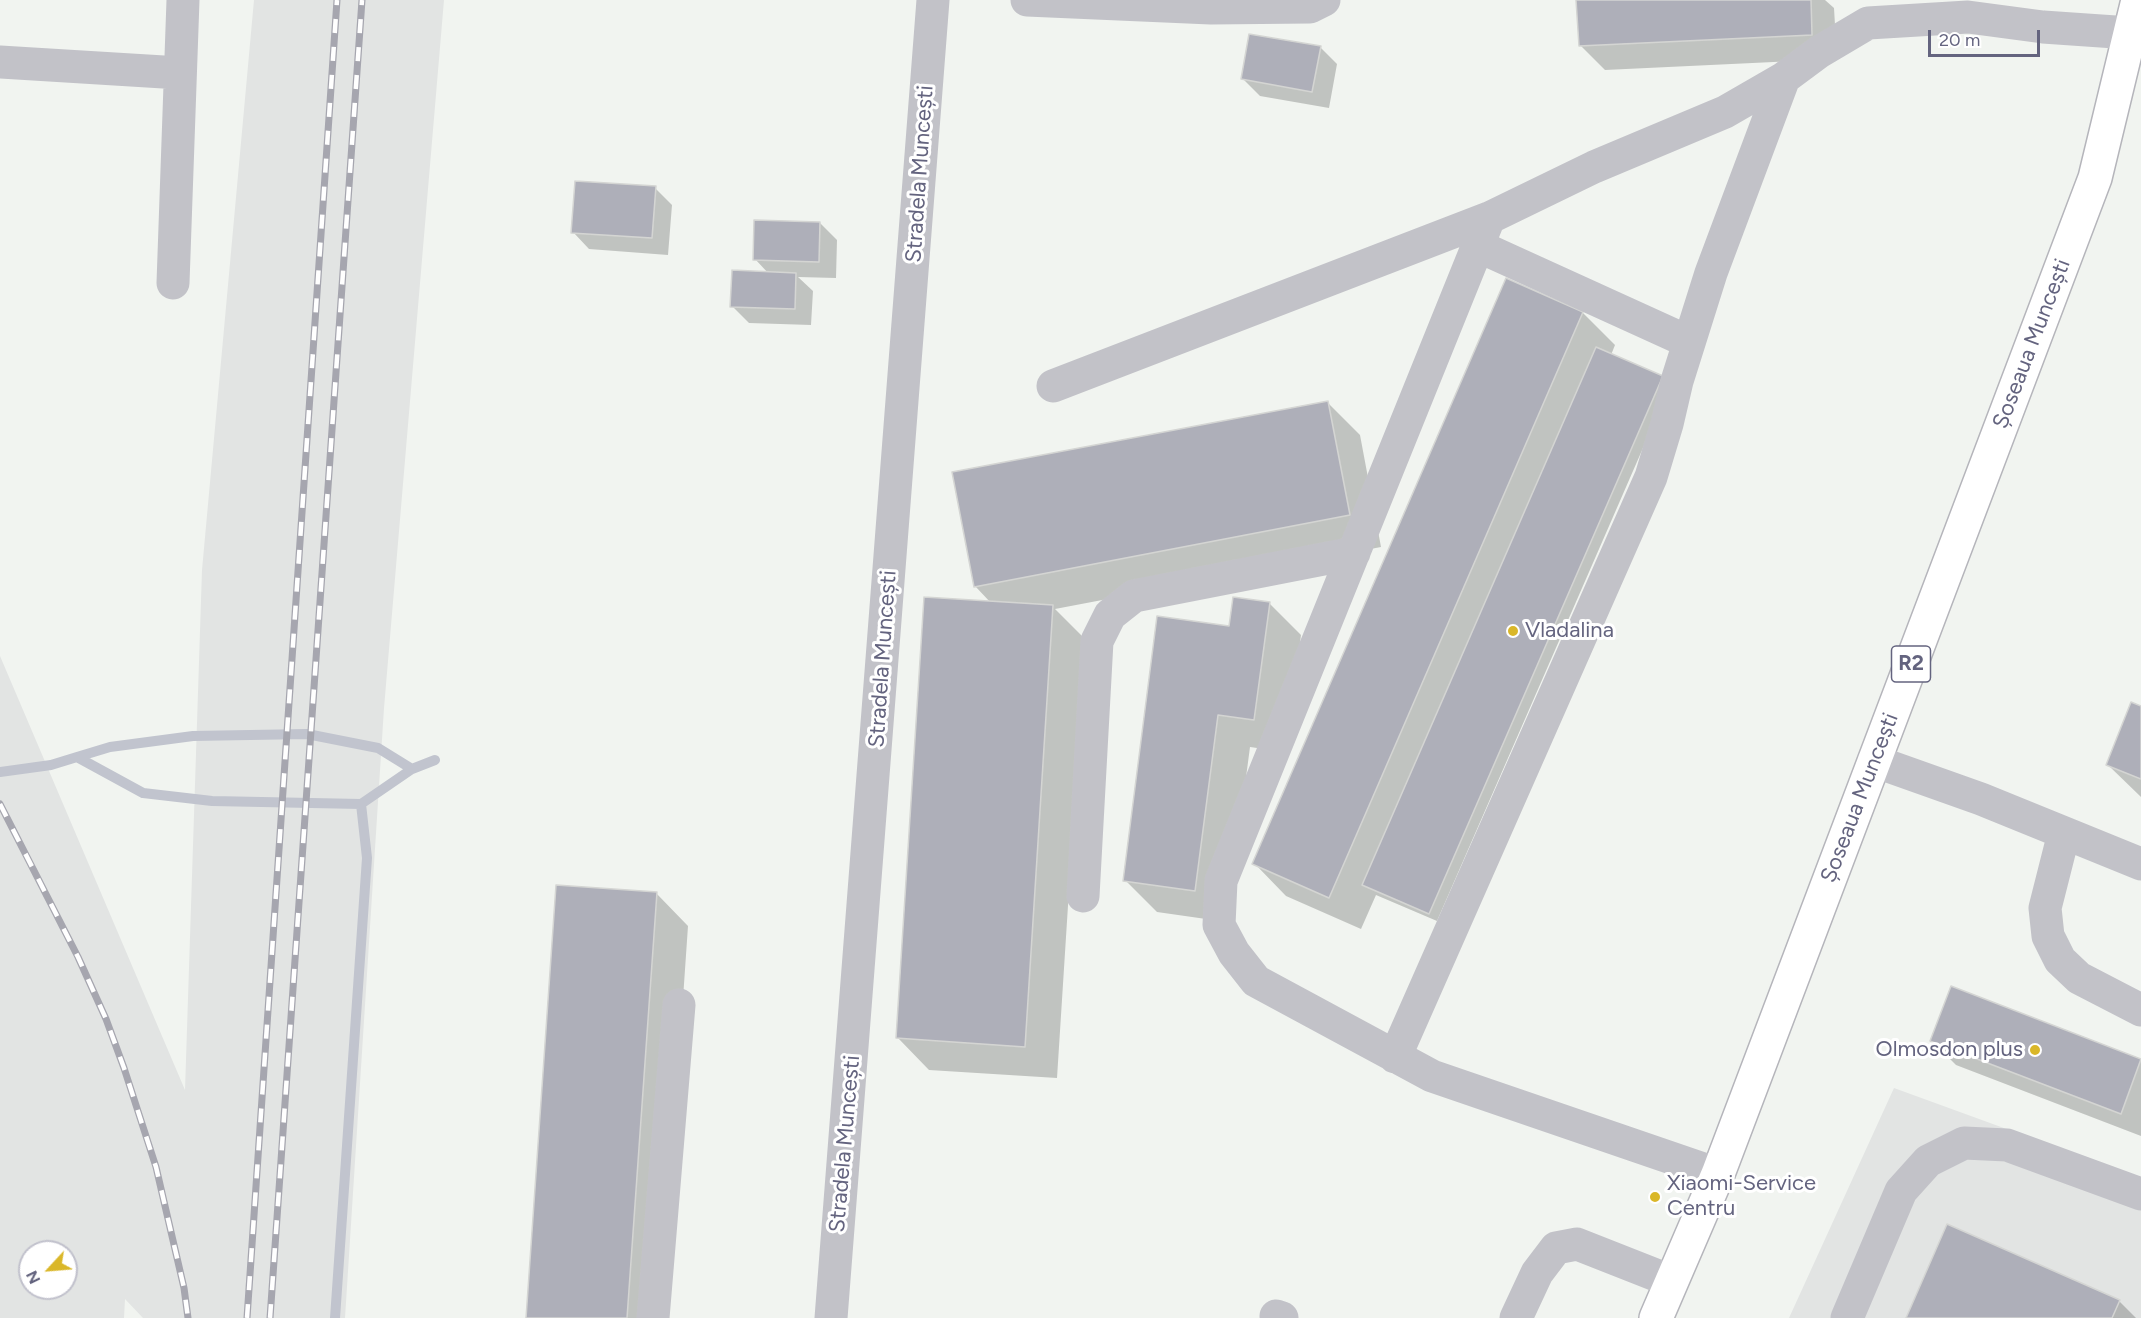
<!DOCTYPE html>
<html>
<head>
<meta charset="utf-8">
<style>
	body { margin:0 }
	#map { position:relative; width:2141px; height:1318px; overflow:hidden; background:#f1f4f0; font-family:Figtree,sans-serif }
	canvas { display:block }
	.north { position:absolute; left:18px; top:1240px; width:60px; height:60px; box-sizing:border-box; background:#fff; border:2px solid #c1c1cc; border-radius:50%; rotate:244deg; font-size:16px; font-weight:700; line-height:24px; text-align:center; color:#64647f }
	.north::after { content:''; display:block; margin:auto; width:21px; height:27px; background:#dab729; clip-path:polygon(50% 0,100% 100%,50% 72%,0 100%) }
	.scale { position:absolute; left:1928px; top:30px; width:112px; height:27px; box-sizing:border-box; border:3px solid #64647f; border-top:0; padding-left:8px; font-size:18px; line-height:21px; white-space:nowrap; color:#64647f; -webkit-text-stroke:4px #fff; paint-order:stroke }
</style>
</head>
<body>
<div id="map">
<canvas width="2141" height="1318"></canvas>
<div class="north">N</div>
<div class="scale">20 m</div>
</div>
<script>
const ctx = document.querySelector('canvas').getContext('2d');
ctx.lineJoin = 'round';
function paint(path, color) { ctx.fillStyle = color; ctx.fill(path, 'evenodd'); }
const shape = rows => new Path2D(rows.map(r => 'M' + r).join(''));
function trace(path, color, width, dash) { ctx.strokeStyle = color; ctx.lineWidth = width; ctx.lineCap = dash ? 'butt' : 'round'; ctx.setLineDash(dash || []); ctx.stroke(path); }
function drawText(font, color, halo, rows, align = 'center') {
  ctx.font = font + ' Figtree,sans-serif'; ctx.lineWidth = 6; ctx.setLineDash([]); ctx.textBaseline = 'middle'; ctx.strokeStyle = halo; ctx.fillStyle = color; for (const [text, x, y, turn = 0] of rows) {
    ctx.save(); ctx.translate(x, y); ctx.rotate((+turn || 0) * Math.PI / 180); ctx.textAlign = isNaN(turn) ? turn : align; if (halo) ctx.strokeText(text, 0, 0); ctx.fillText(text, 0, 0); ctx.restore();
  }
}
paint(shape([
	[254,0,444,0,384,708,345,1318,143,1318,125,1299,124,1318,0,1318,0,656,185,1090,202,570],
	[30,1252,66,1252,66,1288,30,1288],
	[1894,1088,2141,1178,2141,1318,1789,1318]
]), '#e2e4e3');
paint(shape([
	[1578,0,1825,0,1834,8,1837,59,1605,70,1580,45],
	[1320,47,1337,64,1329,108,1260,96,1243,79],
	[655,188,672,205,668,255,589,249,573,232],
	[820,223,837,240,836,278,798,277,813,291,811,325,749,323,732,306,769,274,755,259],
	[1507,280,1583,313,1615,345,1611,355,1670,386,1437,921,1376,895,1361,929,1286,896,1254,863],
	[1328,403,1360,435,1381,547,1055,609,1085,639,1057,1078,929,1070,897,1037,991,603,975,586],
	[1269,603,1301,635,1286,752,1250,747,1227,922,1157,912,1125,880,1231,628],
	[2141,707,2141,797,2108,765],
	[656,893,688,926,661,1318,527,1318],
	[1951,987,2141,1060,2141,1136,1956,1065,1931,1040],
	[2119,1301,2136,1318,1908,1318]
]), '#0003');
trace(shape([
	[77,757,110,747,193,736,307,734,378,748,412,769],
	[0,772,51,765,77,757,143,793,212,801,361,804,367,858,335,1318],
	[361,804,412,769,435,760]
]), '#c1c4ce', 10);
const building = shape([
	[1576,0,1811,0,1812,35,1579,46,1576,0],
	[1249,34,1321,46,1312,92,1241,79,1249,34],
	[575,181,656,186,652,238,571,233,575,181],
	[754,220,820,222,819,262,753,260,754,220],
	[732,270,796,273,795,309,730,307,732,270],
	[1506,278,1583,312,1329,898,1252,864,1506,278],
	[1596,347,1663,376,1429,914,1362,885,1596,347],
	[1328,401,1350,515,974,587,952,472,1328,401],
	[924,597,1053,605,1025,1047,896,1038,924,597],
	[1233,597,1270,602,1254,720,1218,715,1195,891,1123,881,1157,616,1229,626,1233,597],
	[2131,702,2141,706,2141,779,2106,765,2131,702],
	[556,885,657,892,627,1318,526,1318,556,885],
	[1951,986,2141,1059,2121,1114,1930,1041,1951,986],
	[1947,1224,2120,1300,2112,1318,1906,1318,1947,1224]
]);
paint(building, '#aeafb9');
trace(building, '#d4d5d3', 1.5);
const major = shape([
	[1656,1318,1718,1174,2095,178,2138,0]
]);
trace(major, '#b5b5bb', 36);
trace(shape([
	[1027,0,1211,8,1310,7,1324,0],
	[0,62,180,73],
	[1489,218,1221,881,1219,925,1234,953,1256,981,1432,1076,1718,1174],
	[1478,246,1689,342],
	[173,283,183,0],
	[1053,386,1489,218,1594,167,1725,112,1784,78,1819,52,1868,23,1968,17,2043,27,2130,33,2141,32],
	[1874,761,1981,799,2141,864],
	[2064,833,2045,908,2048,936,2060,960,2079,978,2141,1010],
	[1083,896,1097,641,1110,615,1134,596,1354,553],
	[1395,1057,1651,477,1667,424,1677,381,1711,273,1784,78],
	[1276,1316,1282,1318],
	[653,1318,679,1005],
	[831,1318,933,0],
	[1516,1318,1537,1273,1556,1248,1577,1244,1671,1281],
	[1847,1318,1901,1191,1928,1161,1964,1143,2007,1145,2141,1194]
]), '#c2c2c8', 33);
trace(major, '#fff', 33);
const rail = shape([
	[0,804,78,957,106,1019,124,1068,156,1167,184,1288,188,1318],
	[247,1318,337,0],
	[270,1318,362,0]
]);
trace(rail, '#a6a6af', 7);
trace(rail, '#fff', 4.5, [14]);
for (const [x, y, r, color] of [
	[1513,631,6,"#dab729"],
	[2035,1050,6,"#dab729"],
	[1655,1197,6,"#dab729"]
]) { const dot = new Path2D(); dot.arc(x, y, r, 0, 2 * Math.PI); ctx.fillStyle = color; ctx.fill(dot); trace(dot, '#fff', 2); }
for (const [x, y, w] of [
	[1911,664,39]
]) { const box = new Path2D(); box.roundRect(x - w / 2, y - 18, w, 36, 4.5); ctx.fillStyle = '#fff'; ctx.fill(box); trace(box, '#64647f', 1.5); }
drawText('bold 21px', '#64647f', null, [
	["R2",1911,664]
]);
drawText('22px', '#64647f', '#fff', [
	["Stradela Muncești",920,174,-86],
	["Șoseaua Muncești",2032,344,-69],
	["Stradela Muncești",883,659,-86],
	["Șoseaua Muncești",1860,798,-69],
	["Stradela Muncești",845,1144,-85]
]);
drawText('22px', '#64647f', '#fff', [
	["Vladalina",1525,631],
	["Olmosdon plus",2023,1050,"right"],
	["Xiaomi-Service",1667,1184],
	["Centru",1667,1209]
], 'left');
</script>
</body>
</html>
